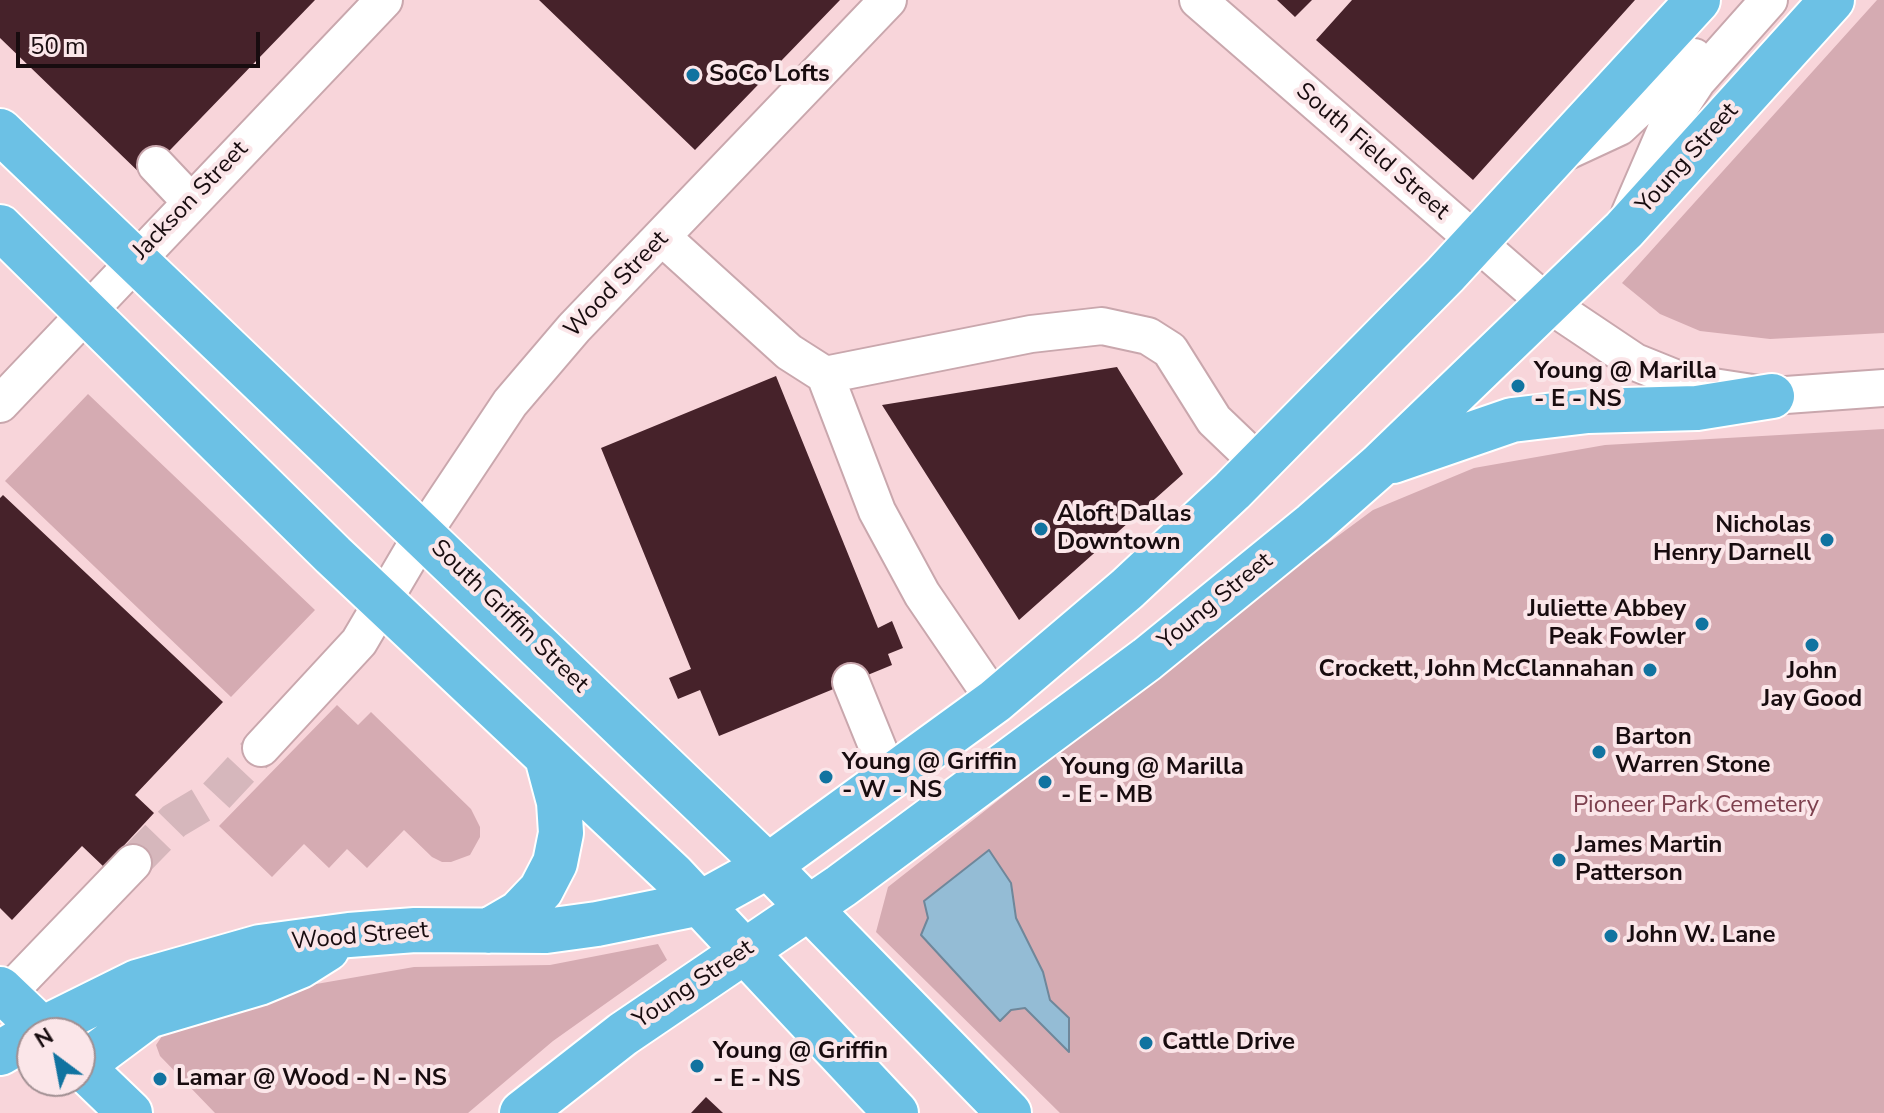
<!DOCTYPE html>
<html>
<head>
<meta charset="utf-8">
<style>
	body { margin:0 }
	#map { position:relative; width:1884px; height:1113px; overflow:hidden; background:#f8d5da; font-family:"Nunito Sans",sans-serif }
	canvas { display:block }
	.north { position:absolute; left:16px; top:1017px; width:80px; height:80px; box-sizing:border-box; background:#fbe6e9; border:2px solid #a08f92; border-radius:50%; rotate:328deg; font-size:22px; font-weight:700; line-height:32px; text-align:center; color:#180c0f }
	.north::after { content:''; display:block; margin:auto; width:28px; height:36px; background:#1173a0; clip-path:polygon(50% 0,100% 100%,50% 72%,0 100%) }
	.scale { position:absolute; left:16px; top:32px; width:244px; height:36px; box-sizing:border-box; border:4px solid #180c0f; border-top:0; padding-left:10px; font-size:24px; line-height:28px; white-space:nowrap; color:#180c0f; -webkit-text-stroke:6px #fbe6e9; paint-order:stroke }
</style>
</head>
<body>
<div id="map">
<canvas width="1884" height="1113"></canvas>
<div class="north">N</div>
<div class="scale">50 m</div>
</div>
<script>
const ctx = document.querySelector('canvas').getContext('2d');
ctx.lineJoin = 'round';
function paint(path, color) { ctx.fillStyle = color; ctx.fill(path, 'evenodd'); }
const shape = rows => new Path2D(rows.map(r => 'M' + r).join(''));
function trace(path, color, width, dash) { ctx.strokeStyle = color; ctx.lineWidth = width; ctx.lineCap = dash ? 'butt' : 'round'; ctx.setLineDash(dash || []); ctx.stroke(path); }
function drawText(font, color, halo, rows, align = 'center') {
  ctx.font = font + ' "Nunito Sans",sans-serif'; ctx.lineWidth = 8; ctx.setLineDash([]); ctx.textBaseline = 'middle'; ctx.strokeStyle = halo; ctx.fillStyle = color; for (const [text, x, y, turn = 0] of rows) {
    ctx.save(); ctx.translate(x, y); ctx.rotate((+turn || 0) * Math.PI / 180); ctx.textAlign = isNaN(turn) ? turn : align; if (halo) ctx.strokeText(text, 0, 0); ctx.fillText(text, 0, 0); ctx.restore();
  }
}
paint(shape([
	[1877,0,1884,0,1884,333,1770,339,1700,331,1660,314,1622,283],
	[88,394,315,610,231,697,5,481],
	[1884,429,1884,1113,1060,1113,876,932,888,887,1277,581,1373,510,1474,468,1605,445],
	[337,705,358,725,371,712,471,809,480,827,480,837,470,855,451,862,442,862,432,857,404,830,367,868,347,849,329,868,304,844,272,877,219,826],
	[658,944,667,960,553,1041,468,1113,215,1113,160,1056,156,1045,168,1027,299,987,414,967,550,965]
]), '#d5abb2');
const water = shape([
	[989,850,1011,883,1016,918,1043,972,1050,1000,1069,1018,1069,1052,1025,1008,1011,1010,1000,1021,921,935,928,918,924,901,989,850]
]);
paint(water, '#94bcd5');
trace(water, '#6f879a', 2);
paint(shape([
	[0,0,315,0,144,177,0,38],
	[539,0,840,0,695,150],
	[1277,0,1312,0,1295,17],
	[1352,0,1635,0,1473,180,1316,40],
	[1117,367,1183,474,1019,620,882,405],
	[776,376,878,628,892,621,903,648,888,654,892,665,719,736,700,690,678,699,669,678,691,669,601,448],
	[3,495,223,702,135,795,154,813,104,867,82,846,12,920,0,908,0,498],
	[706,1097,723,1113,691,1113]
]), '#46222a');
trace(shape([
	[133,863,174,821,216,796,261,748]
]), '#d6b7bc', 36, [36, 18]);
const minor = shape([
	[1198,0,1547,303,1635,362,1687,383,1772,396,1884,388],
	[1563,153,1619,127,1694,57],
	[156,165,190,201],
	[1630,213,1668,125,1697,81,1769,0],
	[662,237,789,352,825,375,1031,334,1102,326,1148,336,1170,350,1214,420,1260,464],
	[825,375,877,511,922,594,995,701],
	[0,404,384,0],
	[851,682,890,778],
	[261,748,359,642,422,535,510,403,574,328,888,0],
	[6,995,133,863]
]);
const major = shape([
	[0,131,768,866,1009,1113],
	[0,227,333,555,673,875,896,1113],
	[1393,461,1512,420,1588,411,1697,408,1772,396],
	[488,931,519,913,541,890,555,863,561,833,559,802,547,757],
	[0,989,46,1033],
	[34,1033,137,982,260,947,349,935,415,930,546,931,597,924,701,903,768,866,995,701,1127,589,1232,491,1445,275,1698,0],
	[0,1053,32,1034],
	[80,1065,130,1113],
	[81,1066,148,1016,259,983,300,966,327,949],
	[522,1113,623,1034,841,886,1147,659,1313,524,1379,466,1624,230,1832,0]
]);
trace(minor, '#c9a7ad', 40);
trace(major, '#fff', 48);
trace(minor, '#fff', 36);
trace(major, '#6cc1e5', 44);
for (const [x, y, r, color] of [
	[693,75,8,"#1173a0"],
	[1518,386,8,"#1173a0"],
	[1041,529,8,"#1173a0"],
	[1827,540,8,"#1173a0"],
	[1702,624,8,"#1173a0"],
	[1812,645,8,"#1173a0"],
	[1650,670,8,"#1173a0"],
	[1599,752,8,"#1173a0"],
	[826,777,8,"#1173a0"],
	[1045,782,8,"#1173a0"],
	[1559,860,8,"#1173a0"],
	[1611,936,8,"#1173a0"],
	[1146,1043,8,"#1173a0"],
	[697,1066,8,"#1173a0"],
	[160,1079,8,"#1173a0"]
]) { const dot = new Path2D(); dot.arc(x, y, r, 0, 2 * Math.PI); ctx.fillStyle = color; ctx.fill(dot); trace(dot, '#fbe6e9', 3); }
drawText('bold 24px', '#180c0f', '#fbe6e9', [
	["SoCo Lofts",709,75],
	["Young @ Marilla",1534,372],
	["- E - NS",1534,400],
	["Aloft Dallas",1057,515],
	["Downtown",1057,543],
	["Nicholas",1811,526,"right"],
	["Henry Darnell",1811,554,"right"],
	["Juliette Abbey",1686,610,"right"],
	["Peak Fowler",1686,638,"right"],
	["Crockett, John McClannahan",1634,670,"right"],
	["John",1812,672,"center"],
	["Jay Good",1812,700,"center"],
	["Barton",1615,738],
	["Warren Stone",1615,766],
	["Young @ Griffin",842,763],
	["- W - NS",842,791],
	["Young @ Marilla",1061,768],
	["- E - MB",1061,796],
	["James Martin",1575,846],
	["Patterson",1575,874],
	["John W. Lane",1627,936],
	["Cattle Drive",1162,1043],
	["Young @ Griffin",713,1052],
	["- E - NS",713,1080],
	["Lamar @ Wood - N - NS",176,1079]
], 'left');
drawText('24px', '#180c0f', '#fbe6e9', [
	["South Field Street",1372,152,41],
	["Young Street",1688,159,-48],
	["Jackson Street",191,201,-46],
	["Wood Street",617,285,-46],
	["Young Street",1216,602,-39],
	["South Griffin Street",509,617,44],
	["Wood Street",360,937,-5],
	["Young Street",694,985,-34]
]);
drawText('24px', '#7d404e', '#fbe6e9', [
	["Pioneer Park Cemetery",1696,806]
]);
</script>
</body>
</html>
